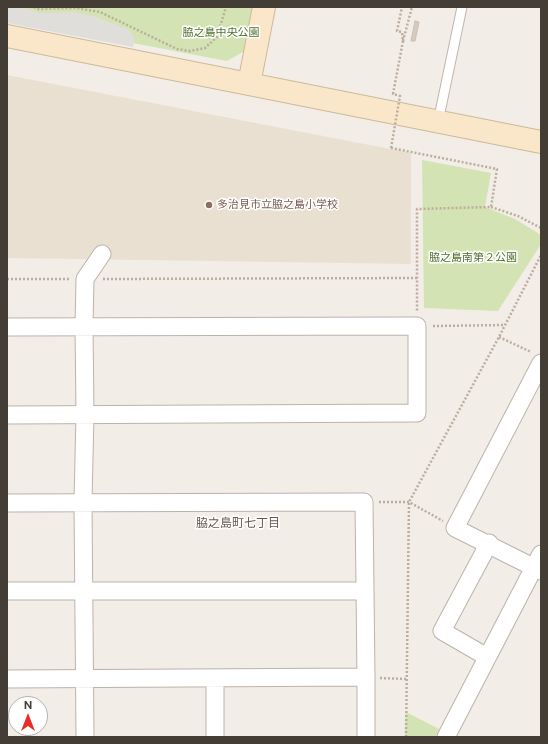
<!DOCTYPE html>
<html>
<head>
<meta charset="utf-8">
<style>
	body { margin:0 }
	#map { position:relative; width:548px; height:744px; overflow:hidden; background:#f2ede7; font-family:"Public Sans",sans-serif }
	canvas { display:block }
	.frame { position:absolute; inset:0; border:8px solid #443d36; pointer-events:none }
	.north { position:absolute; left:8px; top:696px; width:40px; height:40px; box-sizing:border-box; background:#fff; border:1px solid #b4b1af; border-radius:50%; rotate:0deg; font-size:11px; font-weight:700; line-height:16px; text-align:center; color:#443d36 }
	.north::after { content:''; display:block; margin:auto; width:14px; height:18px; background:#e72c29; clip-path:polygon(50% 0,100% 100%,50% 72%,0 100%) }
</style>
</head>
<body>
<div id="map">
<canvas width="548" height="744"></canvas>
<div class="frame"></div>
<div class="north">N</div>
</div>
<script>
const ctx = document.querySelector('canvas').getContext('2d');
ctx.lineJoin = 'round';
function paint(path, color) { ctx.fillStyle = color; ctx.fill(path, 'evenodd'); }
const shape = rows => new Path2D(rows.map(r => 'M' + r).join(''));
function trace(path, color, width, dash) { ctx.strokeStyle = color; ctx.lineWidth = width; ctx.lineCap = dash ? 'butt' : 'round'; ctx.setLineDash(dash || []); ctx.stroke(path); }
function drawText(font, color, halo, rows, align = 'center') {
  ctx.font = font + ' "Public Sans","Noto Sans JP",sans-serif'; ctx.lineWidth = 3; ctx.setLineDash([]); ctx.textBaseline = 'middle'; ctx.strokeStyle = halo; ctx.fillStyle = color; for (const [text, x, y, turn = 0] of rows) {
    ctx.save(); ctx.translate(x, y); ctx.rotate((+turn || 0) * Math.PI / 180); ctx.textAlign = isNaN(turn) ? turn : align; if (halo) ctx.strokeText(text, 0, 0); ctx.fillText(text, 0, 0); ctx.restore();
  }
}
paint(shape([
	[7,75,411,153,411,264,7,258]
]), '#eae0d2');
paint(shape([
	[7,7,255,7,248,49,227,61,7,19],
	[422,160,491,173,485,207,515,219,541,235,541,244,498,311,424,308],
	[406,712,439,729,435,737,405,737]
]), '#d3e3b3');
paint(shape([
	[7,7,22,7,39,13,72,12,93,16,117,25,129,30,135,39,133,47,7,23]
]), '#e0dedb');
const building = shape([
	[415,21,419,22,415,41,411,41,415,21]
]);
paint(building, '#d5cac0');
trace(building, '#ccbeb1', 1);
const lane = shape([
	[438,122,462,7]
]);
const street = shape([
	[7,327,417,326,417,413,7,415],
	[541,363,455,528,541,571],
	[7,503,364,502,366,677,7,679],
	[7,591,364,591],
	[487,657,442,631,489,543],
	[366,677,366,737],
	[85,737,83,502,85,414,84,326,85,279,102,254],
	[215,737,215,678],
	[446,737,541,554]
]);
const secondary = shape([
	[7,36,541,142],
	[249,84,264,7]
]);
trace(lane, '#bcb3aa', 11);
trace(street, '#bcb3aa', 19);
trace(secondary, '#ceb99a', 24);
trace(shape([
	[34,7,37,9,76,8,100,12,177,49,190,51,205,48,217,37,226,7],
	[403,41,412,7],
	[391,148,497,169,491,207,417,209,417,311],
	[491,207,518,216,541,228],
	[7,279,70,279],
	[103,279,418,278],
	[433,326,505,325],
	[499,337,531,352],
	[379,502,409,502,443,521],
	[380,678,406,679],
	[406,737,409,502,499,337,541,255]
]), '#bdad9d', 2.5, [2, 2]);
trace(lane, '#fff', 9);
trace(street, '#fff', 17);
trace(secondary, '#fae7c9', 22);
trace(shape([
	[391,148,400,96,393,94,403,41,402,32,397,31,402,7]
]), '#bdad9d', 2.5, [2, 2]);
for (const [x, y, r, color] of [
	[209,205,4,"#8d6e63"]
]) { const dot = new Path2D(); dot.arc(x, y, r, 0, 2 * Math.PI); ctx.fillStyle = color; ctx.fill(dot); trace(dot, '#fff', 1.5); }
drawText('11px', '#50712f', '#fff', [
	["脇之島中央公園",221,33],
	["脇之島南第２公園",473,258]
]);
drawText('11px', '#785e54', '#fff', [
	["多治見市立脇之島小学校",217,205]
], 'left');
drawText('12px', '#66594f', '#fff', [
	["脇之島町七丁目",238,523]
]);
</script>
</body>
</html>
